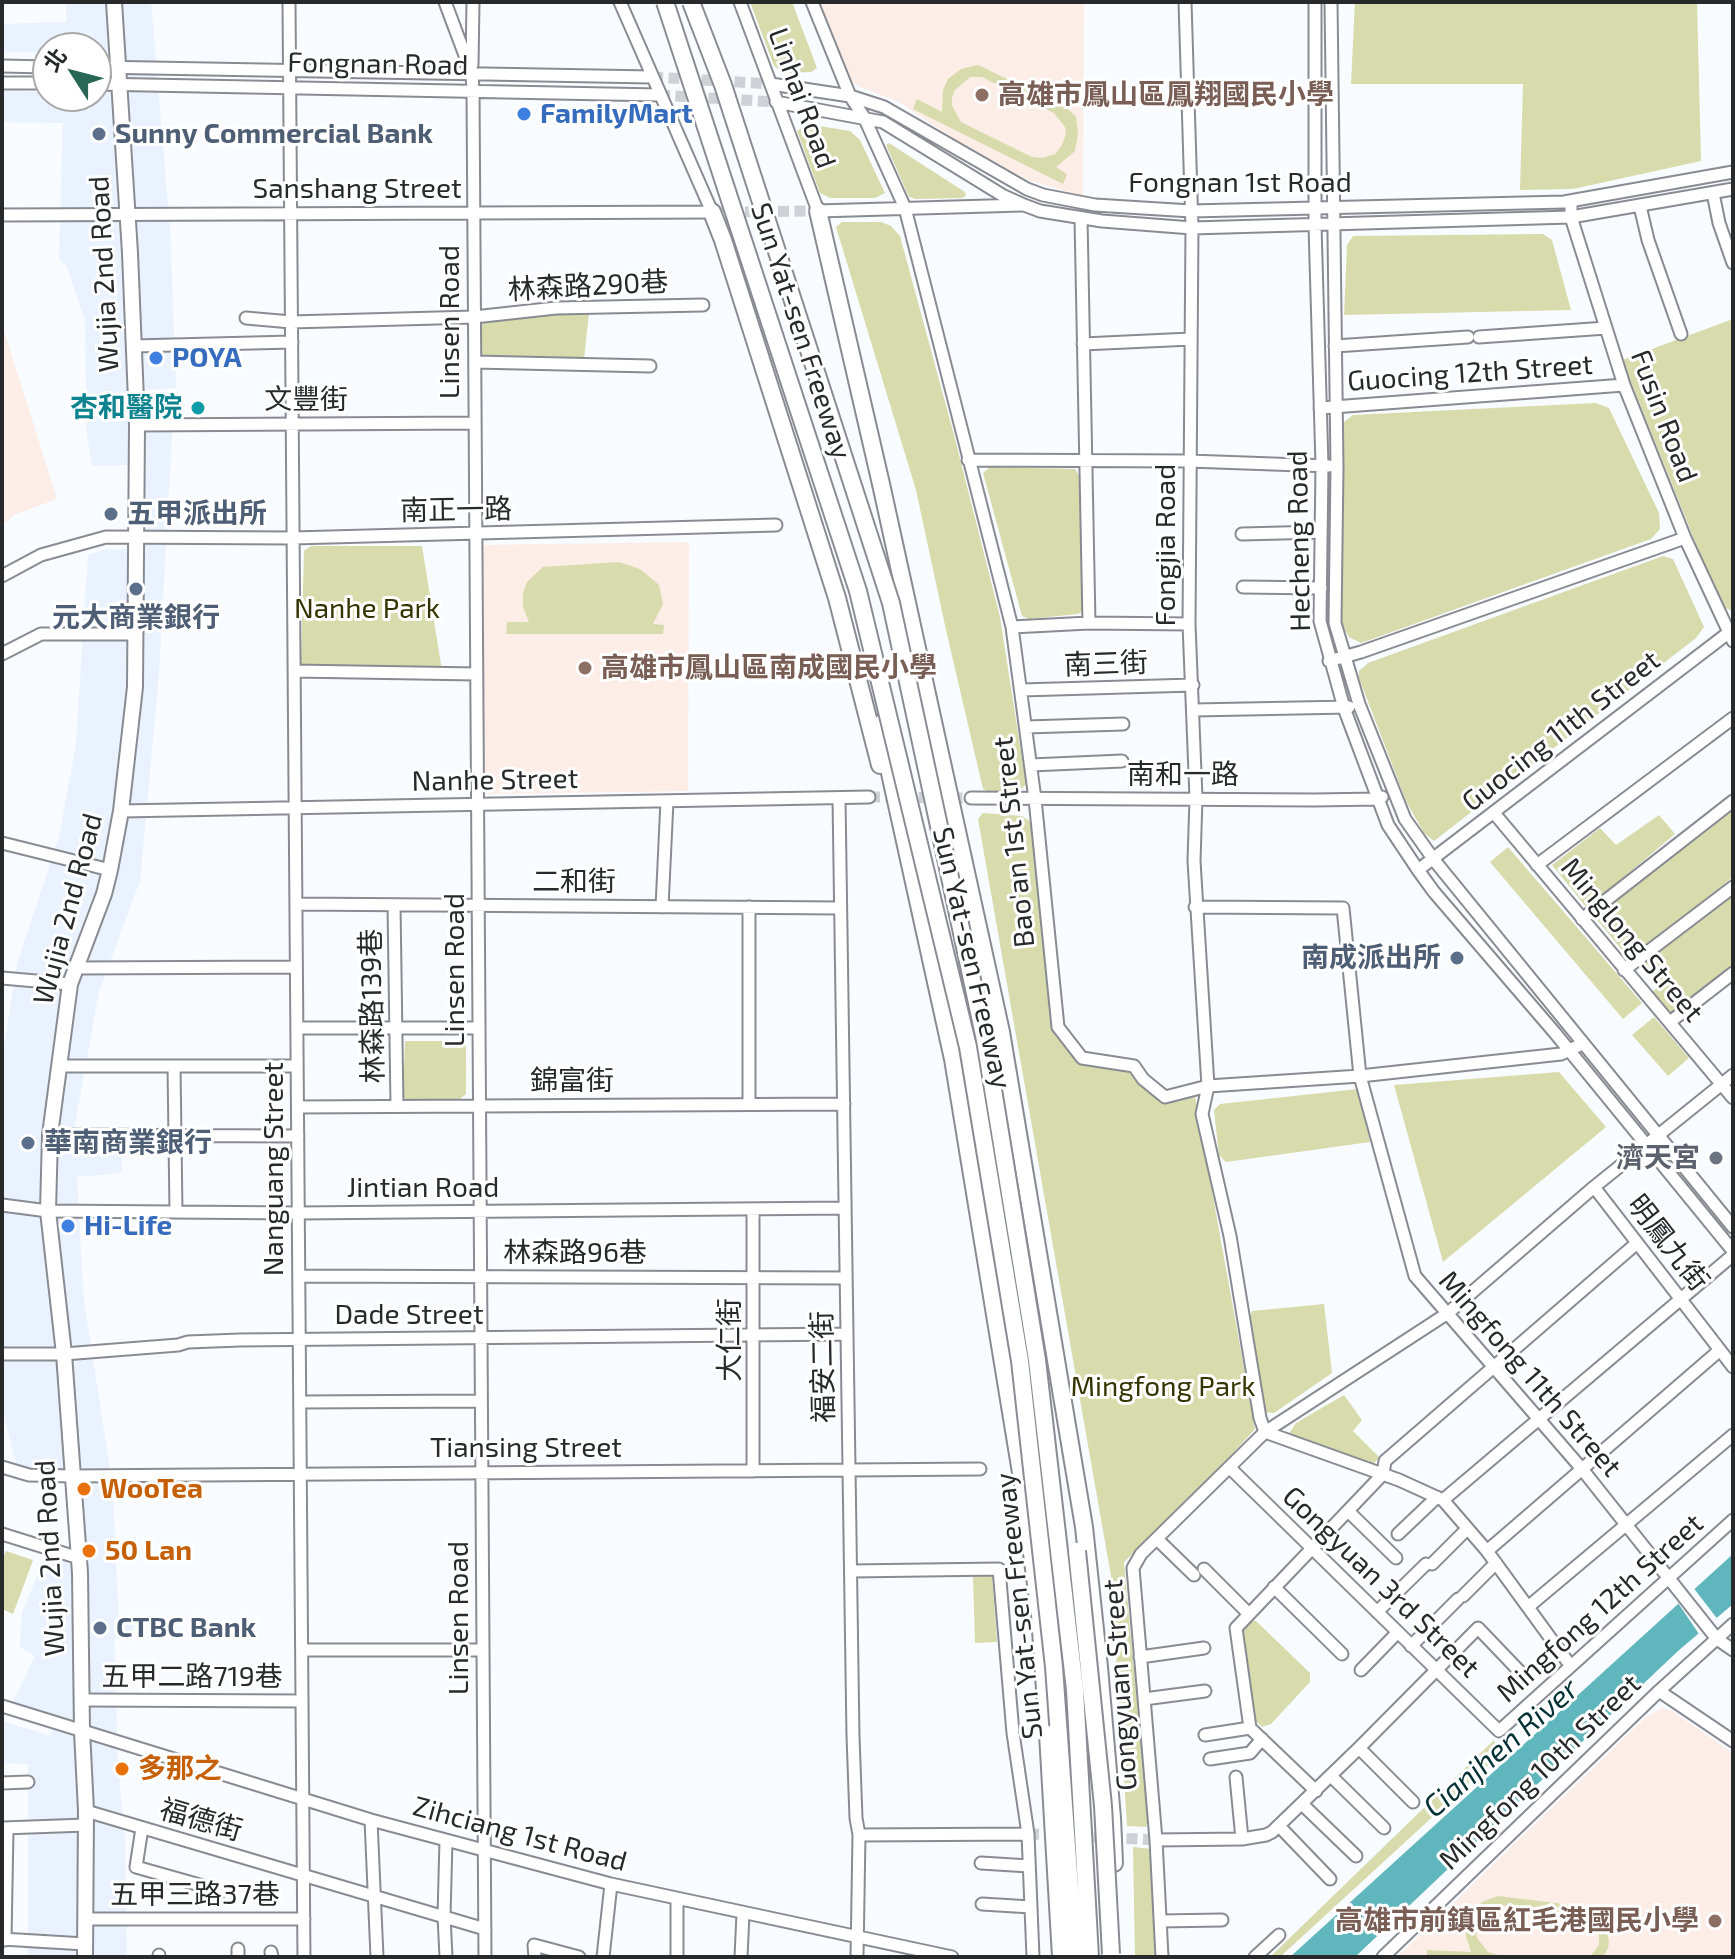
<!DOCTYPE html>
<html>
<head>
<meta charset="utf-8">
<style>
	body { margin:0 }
	#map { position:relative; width:1735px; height:1959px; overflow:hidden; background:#f8fbff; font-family:"Exo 2","Noto Sans TC",sans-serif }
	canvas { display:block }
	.frame { position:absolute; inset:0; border:4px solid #27292b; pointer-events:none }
	.north { position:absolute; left:32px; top:32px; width:80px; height:80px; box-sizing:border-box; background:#fff; border:2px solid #a9a9aa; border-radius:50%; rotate:306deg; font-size:22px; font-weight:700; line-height:32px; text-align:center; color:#27292b }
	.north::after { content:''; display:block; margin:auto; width:28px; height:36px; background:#286755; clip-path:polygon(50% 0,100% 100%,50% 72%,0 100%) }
</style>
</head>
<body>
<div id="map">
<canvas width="1735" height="1959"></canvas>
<div class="frame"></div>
<div class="north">北</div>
</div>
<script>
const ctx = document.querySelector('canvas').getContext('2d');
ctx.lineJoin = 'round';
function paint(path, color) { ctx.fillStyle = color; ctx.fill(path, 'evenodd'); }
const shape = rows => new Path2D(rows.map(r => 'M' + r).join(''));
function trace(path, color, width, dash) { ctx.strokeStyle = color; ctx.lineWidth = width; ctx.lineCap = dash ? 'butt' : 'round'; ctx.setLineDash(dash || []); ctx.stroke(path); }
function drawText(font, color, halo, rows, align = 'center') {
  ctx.font = font + ' "Exo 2","Noto Sans TC",sans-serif'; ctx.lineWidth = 6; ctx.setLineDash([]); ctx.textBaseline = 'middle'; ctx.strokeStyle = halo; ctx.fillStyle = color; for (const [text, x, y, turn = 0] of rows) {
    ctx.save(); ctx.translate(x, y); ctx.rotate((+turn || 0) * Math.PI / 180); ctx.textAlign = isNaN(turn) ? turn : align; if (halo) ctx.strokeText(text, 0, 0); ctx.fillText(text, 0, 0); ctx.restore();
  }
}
paint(shape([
	[66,2,151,2,170,229,176,388,131,391,131,431,172,431,159,672,140,881,99,991,71,1146,121,1149,122,1173,77,1177,83,1294,112,1483,119,1620,134,1623,132,1641,114,1638,118,1764,125,1838,127,1957,28,1957,28,1764,2,1763,2,1721,51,1736,52,1715,11,1706,35,1656,20,1647,22,1613,46,1554,75,1566,67,1472,31,1473,17,1467,2,1408,2,1059,17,964,59,838,76,745,88,555,103,550,130,549,129,465,92,466,87,434,85,319,67,267,59,259,63,123,2,122,2,91,48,92,48,96,96,96,96,48,48,48,48,53,2,52,2,24,66,22]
]), '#e9f2fe');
paint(shape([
	[814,2,1084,2,1083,196,1031,181,977,155,899,102,860,87,843,76],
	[2,324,57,499,16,514,2,525],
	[689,542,688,791,484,794,480,545],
	[1662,1708,1672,1711,1733,1753,1733,1957,1397,1957,1646,1717]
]), '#fcede7');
paint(shape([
	[750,2,792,2,817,68,811,72,784,73,774,66],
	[1355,2,1697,2,1701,161,1573,189,1520,190,1523,84,1351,84],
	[978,65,1066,107,1076,117,1078,134,1075,151,1056,167,1067,174,1063,184,913,109,917,99,942,112,943,90,948,79,961,69],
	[970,77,982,77,1054,113,1065,127,1066,134,1062,145,1055,154,1043,158,1032,157,961,122,952,106,952,98,955,90],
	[807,124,850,131,860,140,885,193,875,198,830,198,820,193,797,131],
	[889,143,965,192,966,196,962,198,916,199,909,197,886,145],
	[842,222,881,222,891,226,900,236,954,435,1000,617,1026,784,1021,789,989,792,983,789,946,630,916,490,836,227],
	[1543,234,1552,240,1571,310,1344,315,1347,245,1353,236],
	[589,312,584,359,481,358,481,320],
	[1733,319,1733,608,1730,610,1721,606,1622,360],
	[1596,403,1609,408,1659,513,1660,529,1651,539,1361,643,1349,637,1342,624,1341,438,1344,422,1353,415],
	[990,467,1075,469,1080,477,1085,610,1078,614,1029,619,1022,616,983,473],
	[311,546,422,546,442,671,301,666,304,551],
	[1663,556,1673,559,1704,627,1696,638,1434,841,1424,833,1406,801,1359,678,1359,671,1368,663],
	[619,562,640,569,659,585,663,604,653,624,664,625,663,634,506,634,507,622,529,622,523,607,523,593,527,582,543,567],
	[1733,809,1733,877,1630,960,1595,917],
	[983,813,1022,816,1031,822,1059,1039,1082,1061,1128,1071,1164,1104,1195,1097,1255,1429,1212,1477,1124,1562,1148,1822,1146,1827,1127,1826,1111,1576,978,819],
	[1659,815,1675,834,1587,908,1552,865,1600,828,1616,845],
	[1508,847,1642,1003,1623,1019,1490,862],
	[1733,893,1733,964,1672,1012,1665,1012,1648,996,1661,984,1643,961],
	[1654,1017,1689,1058,1668,1076,1632,1035],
	[405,1041,466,1041,466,1094,460,1099,409,1101,403,1097],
	[1559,1072,1606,1127,1443,1262,1394,1085],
	[1358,1089,1370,1142,1226,1162,1219,1155,1214,1110,1220,1104],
	[1324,1304,1332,1373,1274,1413,1263,1412,1248,1320,1252,1311],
	[1344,1395,1362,1420,1353,1431,1379,1457,1373,1465,1288,1435,1296,1423],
	[6,1551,33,1560,13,1614,2,1609,2,1560],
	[992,1575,997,1642,975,1643,973,1576],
	[1250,1620,1256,1621,1310,1673,1310,1682,1271,1724,1262,1727,1254,1719,1242,1635,1244,1626],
	[1494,1740,1501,1754,1280,1957,1270,1957],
	[1133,1847,1152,1849,1161,1957,1135,1957],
	[1498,1896,1588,1907,1605,1924,1609,1941,1608,1948,1603,1957,1590,1957,1599,1945,1599,1936,1593,1922,1587,1917,1501,1905,1486,1913,1476,1929,1477,1938,1488,1952,1505,1957,1427,1957,1427,1950,1471,1952,1466,1936,1467,1920,1482,1902]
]), '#d8dbac');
paint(shape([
	[1733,1554,1733,1604,1678,1651,1355,1957,1290,1957]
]), '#5fb6bd');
paint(shape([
	[1692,1586,1719,1621,1701,1637,1676,1600]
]), '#f8fbff');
trace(shape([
	[652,77,771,84],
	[659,95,776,102],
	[712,212,818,211],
	[869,797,971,798],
	[1028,1834,1059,1835],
	[1077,1836,1156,1840]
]), '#ced1d5', 11, [11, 5.5]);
const minor = shape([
	[289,2,304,1957],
	[445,2,472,74,473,90,485,1957],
	[740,2,818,211,1022,205],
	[812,2,850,96,864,117,905,208,1012,627,1035,799,1058,1027,1082,1058,1134,1066,1143,1079,1165,1097,1208,1086,1360,1076,1561,1054,1582,1044],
	[1315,2,1315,226,1322,465,1320,621,1344,708,1388,825,1418,870,1434,892,1555,1033,1733,1251],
	[1331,2,1337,467,1335,623,1359,704,1405,819,1434,860,1733,1227],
	[472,65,473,2],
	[2,66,48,67],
	[96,67,652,77],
	[2,83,48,83],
	[96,84,659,95],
	[771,84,850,96,884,107,1027,189,1043,195,1095,205,1191,211,1564,202,1733,172],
	[776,102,883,122,1002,195,1024,205,1040,211,1102,221,1192,228,1571,217,1733,189],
	[1713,193,1719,223,1733,263],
	[1571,201,1571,217,1624,385,1685,538,1733,641],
	[1640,206,1648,240,1681,334],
	[2,215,712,212,620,2],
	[1081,218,1089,623],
	[246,318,291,322,474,317,556,308,703,305],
	[1479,337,1606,328],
	[1083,344,1191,339],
	[134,346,292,342],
	[1335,346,1468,337],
	[475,362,650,366],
	[1320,408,1624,385],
	[137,425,475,423],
	[968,460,1189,461,1329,466],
	[1242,534,1321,532],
	[2,576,41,555,106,537,293,538,776,525],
	[1243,587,1321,588],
	[1012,627,1089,623,1189,624],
	[2,654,41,634,135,634],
	[1329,661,1361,652,1685,538],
	[294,671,477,674],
	[1021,690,1193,685],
	[1194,710,1349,707],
	[1026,727,1123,724],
	[1031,765,1122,761],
	[839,798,853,1736,856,1818,859,1835,857,1957],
	[971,798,1314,800,1378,799,1382,797],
	[121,811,869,797],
	[1494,813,1733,1098],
	[2,843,110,870],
	[1537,865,1733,718],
	[1418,870,1732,630],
	[296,904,840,908],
	[394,905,397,1106],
	[662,907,667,801],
	[749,907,749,1104],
	[1195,907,1343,908,1360,1076,1415,1276,1582,1469,1717,1639,1733,1650],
	[1582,919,1733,801],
	[76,968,296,967],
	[1624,970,1733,887],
	[2,978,70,984],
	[1670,1022,1733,973],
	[297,1028,479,1028],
	[59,1066,297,1066],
	[174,1066,176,1212],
	[298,1107,844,1104],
	[50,1135,298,1136],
	[1594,1187,1733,1367],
	[2,1205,48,1211,298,1213,845,1208],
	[753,1209,753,1471],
	[299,1276,846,1278],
	[2,1354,64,1354,178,1345,188,1342,240,1340,847,1334],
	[300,1402,481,1401],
	[1265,1432,1448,1313,1594,1187,1733,1075],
	[1265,1432,1399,1480,1443,1500,1487,1551,1570,1665],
	[2,1467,29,1475,73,1476,980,1469],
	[1230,1468,1499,1731,1733,1520],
	[1443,1500,1733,1255],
	[1348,1511,1396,1558],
	[2,1534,79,1558],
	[1398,1534,1437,1497],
	[1157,1539,1194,1575],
	[1487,1551,1720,1350],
	[1432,1564,1467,1529],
	[1204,1569,1249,1614],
	[851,1571,999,1569,1013,1733,1028,1834,1033,1957],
	[1274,1587,1342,1654],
	[1463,1596,1496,1563],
	[1528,1607,1733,1435],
	[1377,1612,1426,1564],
	[1411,1646,1458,1599],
	[302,1650,483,1650],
	[1140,1657,1204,1648],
	[1361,1670,1398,1632],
	[1659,1691,1733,1741],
	[1144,1699,1205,1691],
	[82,1700,302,1701],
	[2,1706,371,1820,611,1884,952,1957],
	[1205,1735,1250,1728],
	[1359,1748,1413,1802],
	[1210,1759,1250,1753,1262,1739],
	[1331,1776,1384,1828],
	[1236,1777,1242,1839],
	[2,1783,28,1782],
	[1316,1791,1250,1728,1236,1628,1383,1474,1385,1461,1637,1243],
	[1302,1804,1356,1856],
	[86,1811,485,1929],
	[371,1820,377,1957],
	[1279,1826,1330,1879],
	[3,1828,86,1825],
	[142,1828,136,1867,221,1891],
	[859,1835,1028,1834],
	[446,1840,444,1916,446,1957],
	[1156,1840,1242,1839,1266,1835,1272,1832,1359,1748,1478,1628,1523,1675],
	[981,1863,1029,1866],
	[982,1904,1031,1907],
	[85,1919,304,1919],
	[1160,1921,1222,1920],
	[2,1939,85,1944],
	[5,1940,7,1829],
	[238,1949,238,1957],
	[271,1952,272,1957],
	[159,1955,159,1957],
	[535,1957,534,1945,579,1957],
	[603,1957,611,1884],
	[677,1957,677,1899],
	[741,1957,743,1914],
	[1162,1957,1156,1840,1133,1568,1141,1554,1265,1432,1260,1418,1230,1236,1202,1114,1208,1086,1194,861,1196,798,1189,624,1192,228,1185,2],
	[1255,1957,1279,1935],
	[1383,1957,1659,1691,1733,1624]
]);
const major = shape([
	[85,1957,86,1811,82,1731,80,1573,64,1354,48,1211,50,1135,70,984,104,894,110,870,121,811,135,687,137,425,130,253,114,2]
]);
const highway = shape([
	[818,211,881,484,1001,1032,1084,1527,1099,1667,1112,1818,1114,1863],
	[712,212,723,240,837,598,880,765],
	[883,722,890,773,953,1059,1024,1491,1040,1615,1047,1720]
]);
trace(minor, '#888c92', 15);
trace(major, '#888c92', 18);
trace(highway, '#888c92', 20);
trace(minor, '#fff', 11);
trace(major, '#fff', 14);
trace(highway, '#fff', 16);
const highwayBridge = shape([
	[665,2,858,591,968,1047,1020,1361,1054,1667,1075,1957],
	[691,2,723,85,891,603,985,1040,1037,1360,1075,1690,1090,1957],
	[1077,1551,1103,1806,1111,1954],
	[1048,1734,1061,1957]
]);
trace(highwayBridge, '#888c92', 20, []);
trace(highwayBridge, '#fff', 16);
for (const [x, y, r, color] of [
	[982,95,8,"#8d6e63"],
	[524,114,8,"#3f7fe0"],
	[99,134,8,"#5c6f8a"],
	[156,358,8,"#3f7fe0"],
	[198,408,8,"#0f9aa8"],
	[111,514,8,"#5c6f8a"],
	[136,589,8,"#5c6f8a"],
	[585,668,8,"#8d6e63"],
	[1457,958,8,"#5c6f8a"],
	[28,1143,8,"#5c6f8a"],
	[1716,1158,8,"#6b7280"],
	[68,1226,8,"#3f7fe0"],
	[84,1489,8,"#e8710a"],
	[89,1551,8,"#e8710a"],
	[100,1628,8,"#5c6f8a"],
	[122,1769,8,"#e8710a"],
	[1715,1921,8,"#8d6e63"]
]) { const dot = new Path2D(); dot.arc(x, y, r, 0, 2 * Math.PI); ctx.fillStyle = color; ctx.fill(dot); trace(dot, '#fff', 3); }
drawText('28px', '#27292b', '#fff', [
	["Fongnan Road",378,64,1],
	["Linhai Road",802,98,70],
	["Fongnan 1st Road",1240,183],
	["Sanshang Street",357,189],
	["Wujia 2nd Road",104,274,-93],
	["林森路290巷",588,286,-3],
	["Linsen Road",450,322,-90],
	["Sun Yat-sen Freeway",801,331,72],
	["Guocing 12th Street",1470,373,-4],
	["文豐街",306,400],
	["Fusin Road",1664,416,69],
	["南正一路",456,510,-1],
	["Hecheng Road",1299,541,-91],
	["Fongjia Road",1166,545,-90],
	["南三街",1106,664,-2],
	["Guocing 11th Street",1561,731,-38],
	["南和一路",1183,775],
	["Nanhe Street",495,780,-1],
	["Bao'an 1st Street",1014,842,-96],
	["二和街",574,882],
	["Wujia 2nd Road",68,909,-75],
	["Minglong Street",1632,940,50],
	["Sun Yat-sen Freeway",972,958,77],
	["Linsen Road",455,970,-90],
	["林森路139巷",372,1006,-91],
	["錦富街",572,1081],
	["Nanguang Street",274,1169,-90],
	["Jintian Road",423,1188],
	["明鳳九街",1668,1243,52],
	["林森路96巷",575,1253],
	["Dade Street",409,1315],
	["大仁街",730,1340,-90],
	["福安二街",823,1367,-91],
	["Mingfong 11th Street",1530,1374,49],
	["Tiansing Street",526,1448],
	["Wujia 2nd Road",50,1558,-93],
	["Gongyuan 3rd Street",1381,1582,44],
	["Sun Yat-sen Freeway",1019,1606,-96],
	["Mingfong 12th Street",1600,1608,-42],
	["Linsen Road",459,1618,-90],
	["五甲二路719巷",192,1677],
	["Gongyuan Street",1120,1685,-94],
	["Mingfong 10th Street",1540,1772,-44],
	["福德街",201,1820,16],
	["Zihciang 1st Road",520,1834,15],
	["五甲三路37巷",195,1895]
]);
drawText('bold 28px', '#785e54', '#fff', [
	["高雄市鳳山區鳳翔國民小學",998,95],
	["高雄市鳳山區南成國民小學",601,668],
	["高雄市前鎮區紅毛港國民小學",1699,1921,"right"]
], 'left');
drawText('bold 28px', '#366cbe', '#fff', [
	["FamilyMart",540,114],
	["POYA",172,358],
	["Hi-Life",84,1226]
], 'left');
drawText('bold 28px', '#4e5e75', '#fff', [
	["Sunny Commercial Bank",115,134],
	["五甲派出所",127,514],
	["元大商業銀行",136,618,"center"],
	["南成派出所",1441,958,"right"],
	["華南商業銀行",44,1143],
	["CTBC Bank",116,1628]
], 'left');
drawText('bold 28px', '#0d838f', '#fff', [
	["杏和醫院",182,408]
], 'right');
drawText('28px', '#333400', '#fff', [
	["Nanhe Park",367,609],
	["Mingfong Park",1163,1387]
]);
drawText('bold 28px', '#5b616d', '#fff', [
	["濟天宮",1700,1158]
], 'right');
drawText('bold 28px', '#c56008', '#fff', [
	["WooTea",100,1489],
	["50 Lan",105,1551],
	["多那之",138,1769]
], 'left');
drawText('italic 30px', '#043134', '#fff', [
	["Cianjhen River",1501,1748,-41]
]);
</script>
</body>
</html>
